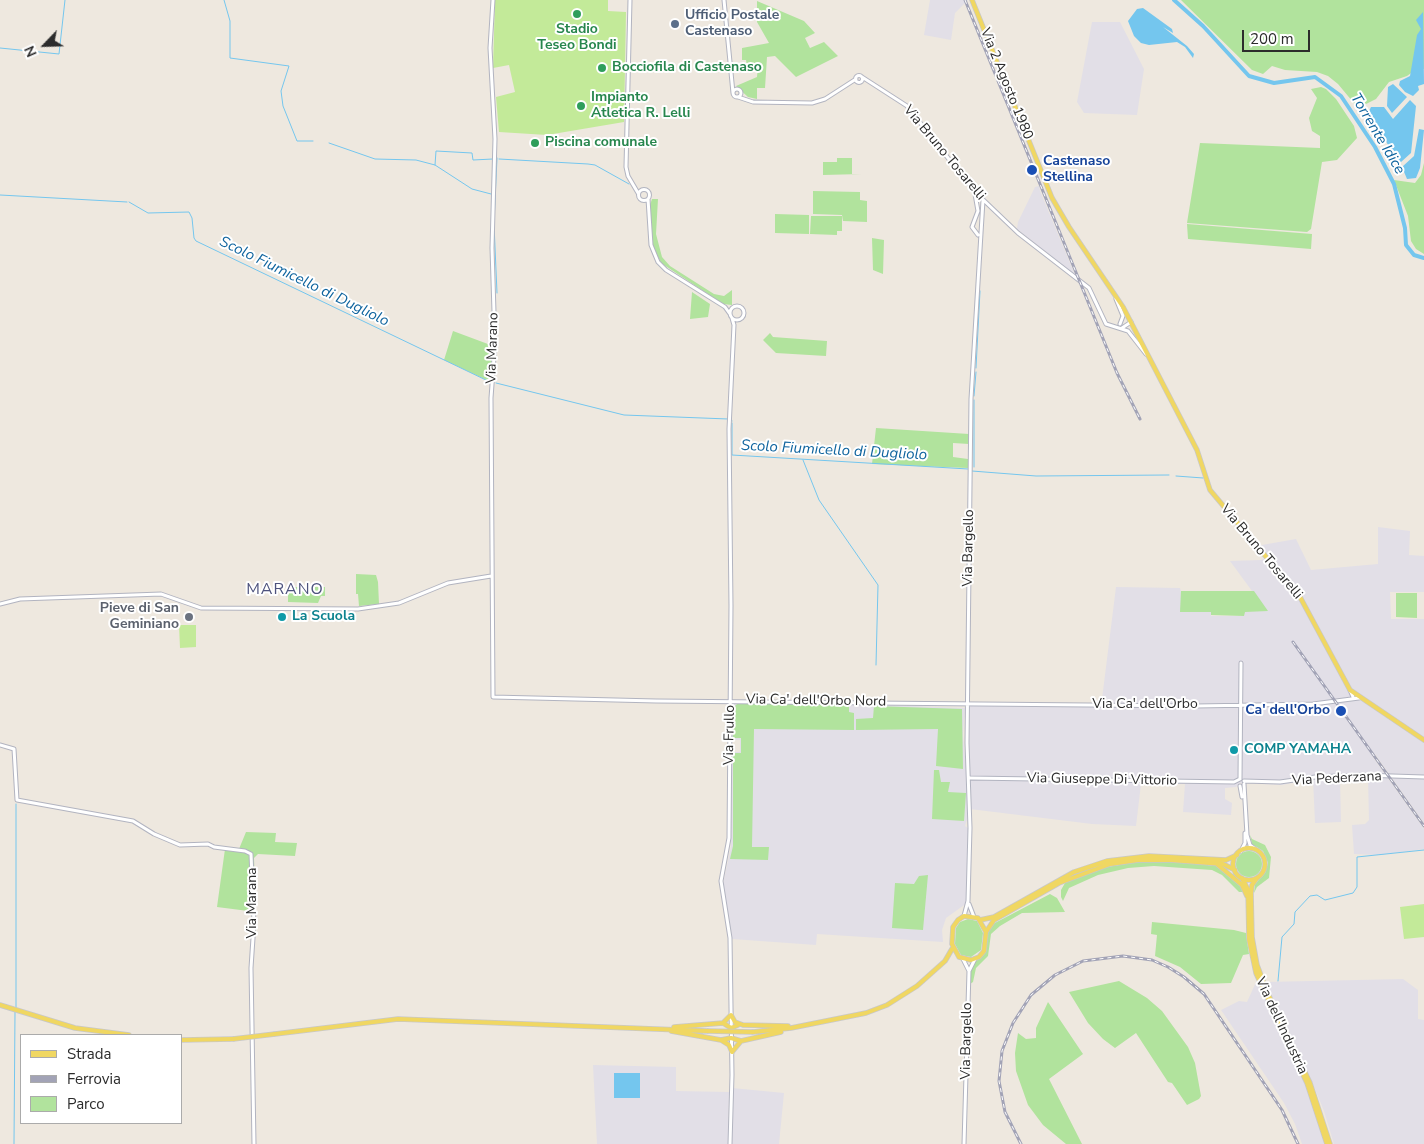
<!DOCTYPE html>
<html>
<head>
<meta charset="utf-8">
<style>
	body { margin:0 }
	#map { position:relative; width:1424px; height:1144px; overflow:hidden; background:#eee8df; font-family:"Nunito Sans",sans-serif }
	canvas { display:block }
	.legend { position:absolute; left:20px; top:1034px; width:162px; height:90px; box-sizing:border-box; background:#fff; border:1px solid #ababab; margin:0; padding:6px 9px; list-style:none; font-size:15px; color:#2c2c2c }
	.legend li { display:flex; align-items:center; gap:10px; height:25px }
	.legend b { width:25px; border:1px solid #ababab }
	.north { position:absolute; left:20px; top:20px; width:50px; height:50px; -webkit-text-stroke:4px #fff; paint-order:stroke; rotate:246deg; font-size:14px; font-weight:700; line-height:20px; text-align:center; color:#2c2c2c }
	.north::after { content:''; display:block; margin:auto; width:18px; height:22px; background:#2c2c2c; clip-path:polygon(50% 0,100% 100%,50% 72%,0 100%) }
	.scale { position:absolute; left:1242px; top:30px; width:68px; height:22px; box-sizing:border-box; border:2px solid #2c2c2c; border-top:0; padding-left:6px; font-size:15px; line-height:18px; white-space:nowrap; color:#2c2c2c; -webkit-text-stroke:4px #fff; paint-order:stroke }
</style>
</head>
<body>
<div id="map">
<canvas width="1424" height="1144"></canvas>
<ul class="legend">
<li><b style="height:6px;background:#f0d762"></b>Strada</li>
<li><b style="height:6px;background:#a2a3b6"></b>Ferrovia</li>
<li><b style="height:14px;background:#b1e39d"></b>Parco</li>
</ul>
<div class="north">N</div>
<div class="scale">200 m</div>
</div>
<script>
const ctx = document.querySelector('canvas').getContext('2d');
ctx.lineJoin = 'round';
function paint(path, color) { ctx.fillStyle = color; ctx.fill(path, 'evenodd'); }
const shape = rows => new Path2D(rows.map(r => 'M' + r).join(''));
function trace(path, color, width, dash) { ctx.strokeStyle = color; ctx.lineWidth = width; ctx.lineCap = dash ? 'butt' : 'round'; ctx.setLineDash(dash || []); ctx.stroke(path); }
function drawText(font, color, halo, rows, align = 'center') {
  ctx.font = font + ' "Nunito Sans",sans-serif'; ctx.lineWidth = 4; ctx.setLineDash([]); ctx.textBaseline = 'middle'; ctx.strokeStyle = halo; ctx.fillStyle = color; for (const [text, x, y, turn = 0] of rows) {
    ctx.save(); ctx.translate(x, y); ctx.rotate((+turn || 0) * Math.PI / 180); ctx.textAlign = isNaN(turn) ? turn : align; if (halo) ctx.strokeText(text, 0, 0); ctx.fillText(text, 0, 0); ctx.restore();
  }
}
paint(shape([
	[930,0,968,0,955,13,951,40,924,35],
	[1092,22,1120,22,1144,69,1137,115,1084,113,1077,102],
	[1039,186,1040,191,1075,275,1017,229,1018,222,1035,187],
	[1378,527,1410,531,1409,555,1424,556,1424,592,1390,592,1391,619,1424,619,1424,823,1375,754,1372,756,1424,829,1424,849,1380,855,1354,854,1352,825,1365,824,1369,820,1368,777,1340,778,1341,822,1315,823,1313,779,1282,785,1240,783,1236,787,1225,788,1225,799,1232,803,1231,815,1183,812,1185,784,1141,784,1136,826,1092,824,970,809,967,704,1101,707,1116,587,1180,588,1183,600,1211,612,1211,616,1241,616,1252,591,1230,561,1261,560,1265,558,1257,548,1262,545,1296,539,1311,570,1378,564],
	[734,703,863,704,965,708,963,735,968,788,968,816,965,826,968,828,967,903,946,918,942,930,943,942,817,934,816,945,732,939,723,884,731,847,732,752,740,752,740,740,732,740,732,708],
	[1403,979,1418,990,1418,1019,1424,1020,1424,1144,1334,1144,1324,1111,1310,1077,1265,982],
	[1257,980,1306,1086,1325,1144,1302,1144,1295,1124,1284,1103,1221,1010,1239,1001,1247,1002],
	[593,1065,676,1067,676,1091,729,1092,728,1144,597,1144],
	[732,1088,784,1093,779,1144,731,1144]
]), '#e2dfe7');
paint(shape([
	[1181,0,1424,0,1424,69,1418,68,1407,76,1389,82,1376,99,1358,108,1338,84,1328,76,1317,72,1285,70,1272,66,1263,74,1252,70],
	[757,1,804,21,815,33,805,38,810,48,824,42,838,56,796,77,775,56,767,57,765,88,757,88,757,99,748,97,736,86,757,77,758,66,747,66,746,60,742,60,742,48,769,43,757,22],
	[1321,87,1326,89,1336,99,1354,126,1357,138,1337,160,1322,162,1311,229,1307,232,1187,223,1200,143,1320,148,1320,136,1312,131,1309,118,1317,98,1311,89],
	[837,158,852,158,852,174,862,174,823,175,823,162,837,162],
	[1424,163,1424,254,1416,249,1411,241,1408,216,1394,180,1415,183,1421,175],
	[813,191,860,192,860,200,867,201,867,222,843,221,842,215,813,214],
	[652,199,658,199,656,234,662,257,670,266,714,294,724,296,732,290,732,305,723,304,661,263,652,244,650,205],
	[775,214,809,215,809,234,775,233],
	[811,216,842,216,842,231,837,231,837,235,810,234],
	[1187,224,1312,234,1311,249,1188,239],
	[872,238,884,240,883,274,873,270],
	[692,292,710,304,708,317,690,319],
	[453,331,496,347,493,383,444,360],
	[770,333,773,337,827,341,826,356,776,353,763,340],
	[876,428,969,434,969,444,953,443,953,457,968,459,968,468,872,464],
	[356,574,376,575,378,582,379,604,359,606,358,594,356,594],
	[288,587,325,587,325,596,321,596,318,603,288,602],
	[1181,591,1254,591,1268,611,1245,612,1244,616,1211,615,1211,612,1180,612],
	[1396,593,1417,593,1417,618,1396,617],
	[738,703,849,705,849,712,854,713,854,730,754,729,752,847,769,847,768,860,730,859,733,846,733,753,741,753,741,738,733,738,733,708],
	[874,706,962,709,963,769,936,766,938,729,856,730,856,719,873,718],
	[934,770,939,770,941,782,950,782,948,792,966,793,964,821,932,819],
	[246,832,276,833,275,842,297,843,295,856,258,854,254,858,256,912,217,907,225,849,239,849],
	[1250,835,1252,839,1265,845,1271,857,1269,878,1257,887,1254,893,1255,884,1265,873,1268,863,1263,851,1252,844],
	'1236 864a13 13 0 1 1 26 0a13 13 0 1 1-26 0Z',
	[1165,861,1218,866,1240,884,1244,892,1239,892,1222,875,1212,870,1154,866,1128,868,1098,875,1069,888,1063,901,1061,897,1061,890,1065,883,1101,868,1137,862],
	[928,875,923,930,892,928,895,883,914,884,919,876],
	[1050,894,1057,898,1065,912,1022,913,1000,926,991,934,988,956,976,968,973,982,970,984,971,970,975,962,986,951,988,931,993,924],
	[968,919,977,921,983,933,981,950,971,957,961,955,955,944,956,928,960,922],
	[1152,922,1234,930,1246,933,1249,954,1243,955,1231,983,1201,984,1180,967,1155,956,1157,935,1151,934],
	[1119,981,1147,998,1162,1011,1188,1047,1195,1063,1201,1096,1199,1099,1187,1105,1172,1083,1168,1082,1136,1033,1115,1048,1103,1039,1088,1023,1069,992],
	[1048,1002,1083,1054,1049,1079,1082,1144,1066,1144,1043,1125,1028,1105,1016,1071,1015,1053,1018,1033,1026,1039,1036,1038,1036,1028]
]), '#b1e39d');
paint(shape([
	[495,0,608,0,608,11,626,12,624,122,547,135,499,132,496,97,515,92,509,65,493,68],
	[179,625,196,625,196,647,180,648],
	[1424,904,1424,937,1404,939,1400,907]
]), '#c3ea99');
paint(shape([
	[1143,8,1172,29,1173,33,1163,27,1187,46,1194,54,1193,58,1185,47,1177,42,1149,45,1141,43,1134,36,1128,21,1137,9],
	[1423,12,1424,84,1418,86,1419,90,1413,96,1405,92,1399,85,1400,81,1410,76,1417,35,1421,29,1416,20],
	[1393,84,1407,97,1392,113,1387,106,1388,87],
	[1410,100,1416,106,1411,153,1401,162,1397,161,1369,111,1371,107,1384,107,1393,119],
	[1419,129,1424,130,1420,168,1416,178,1407,179,1402,167,1414,156],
	[614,1073,640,1073,640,1098,614,1098]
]), '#74c6ee');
trace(shape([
	[224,0,230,21,230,58,289,66,281,91,283,106,297,141,313,141],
	[0,48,59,54,65,0],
	[329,143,375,159,416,160,435,165,472,189,491,194],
	[499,159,588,164,595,165,629,184],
	[435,165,436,151,472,153,473,160,493,159],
	[0,195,127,202],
	[129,202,148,213,189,212,192,218,194,238,196,241,488,381],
	[494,222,497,158],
	[494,224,497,293],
	[976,368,980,291],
	[496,383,624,415,728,419],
	[974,396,976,372],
	[731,419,732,421],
	[732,423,732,455,968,469],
	[803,460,819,500,878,585,876,665],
	[974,467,974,400],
	[972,471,1036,476,1169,475],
	[1176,476,1203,478],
	[1278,981,1282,937,1294,924,1295,912,1310,896,1317,895,1325,900,1353,893,1357,887,1357,857,1424,850],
	[16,1008,16,804],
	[14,1144,15,1012]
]), '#74c6ee', 1);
trace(shape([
	[1174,0,1203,26,1249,76,1274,83,1315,77,1341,96,1375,147,1394,184,1405,228,1406,245,1414,255,1424,258]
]), '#74c6ee', 4);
const secondary = shape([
	[493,0,490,48,495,139,492,248,495,344,491,398,493,697,656,701,1196,706,1313,704,1359,698],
	[630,0,626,167,628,176,638,193],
	[724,0,733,93],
	'855.5 79a3.5 3.5 0 1 1 7 0a3.5 3.5 0 1 1-7 0Z',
	[862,77,907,106,974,191,1018,233,1089,288,1106,324,1128,331,1146,354],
	'733 93a4 4 0 1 1 8 0a4 4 0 1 1-8 0Z',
	[738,97,753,102,812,103,825,99,856,79],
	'638.5 195a5.5 5.5 0 1 1 11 0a5.5 5.5 0 1 1-11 0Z',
	[975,194,978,211,972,227,978,235],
	[648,199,651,245,658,262,666,270,725,307,730,314],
	[1116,299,1123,316,1120,324],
	'730 313a7 7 0 1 1 14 0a7 7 0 1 1-14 0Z',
	[1122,328,1131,322],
	[0,604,20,599,161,594,201,608,358,609,399,603,448,583,491,576],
	[1350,690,1353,697],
	[0,745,14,749,17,800,133,821,154,834,180,845,208,844,214,847,245,851,251,854,254,923,251,968,254,1144],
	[970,778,1234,782,1240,779],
	[1240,779,1241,663],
	[1244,781,1280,782,1315,777,1361,775,1424,777],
	[1244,784,1247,835,1250,845,1255,849],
	[1240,786,1242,797],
	[1241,851,1245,843,1245,833],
	[969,904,974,917],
	[964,916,968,901,970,828,967,743,971,399,983,200],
	[963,959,969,971,964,1144],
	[969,971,975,959],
	[730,1144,732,1075,730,938,721,881,729,838,731,606,729,429,734,325,732,318]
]);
const primary = shape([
	[972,0,1052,198,1069,227,1123,307,1197,450,1210,490,1300,597,1350,690,1424,740],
	'1233 864a16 16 0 1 1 32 0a16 16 0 1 1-32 0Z',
	[1218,865,1242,885,1247,896],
	[1242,878,1248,890,1249,939,1256,973,1307,1083,1327,1144],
	[1257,878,1252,885,1251,893,1252,937,1257,965,1268,994,1310,1083,1330,1144],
	[964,916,978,918,986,932,984,951,979,957,971,960,959,957,952,944,953,927,958,920,964,916],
	[980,920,994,917,1074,872,1107,861,1149,856,1226,860,1237,855],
	[986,932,994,920,1059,883,1110,864,1138,860,1171,860,1223,864,1235,870],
	[0,1005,75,1028,129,1035],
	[723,1023,731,1015,735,1022,743,1025,788,1026],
	[674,1027,723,1023,731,1028,738,1025],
	[671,1031,721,1040,729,1045,732,1052],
	[753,1032,791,1028,866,1013,887,1005,917,986,945,961,952,949],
	[275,1034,398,1019,707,1031],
	[181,1040,233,1039],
	[721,1040,731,1038,741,1041,781,1032],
	[732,1052,741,1041]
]);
trace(secondary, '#b2b4c0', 5);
trace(primary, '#c8c8c8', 5.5);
trace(secondary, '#fff', 3);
trace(primary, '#f0d762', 4);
const rail = shape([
	[965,0,1117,373,1140,419],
	[1293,642,1424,826],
	[1021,1144,1005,1112,999,1081,1002,1051,1013,1023,1031,995,1055,975,1083,961,1123,956,1152,960,1168,967,1184,977,1204,994,1282,1110,1298,1144]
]);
trace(rail, '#a2a3b6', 3);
trace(rail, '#fff', 1, [4]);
const primaryBridge = shape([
	[707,1031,753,1032],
	[233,1039,275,1034]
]);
trace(primaryBridge, '#c8c8c8', 5.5, []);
trace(primaryBridge, '#f0d762', 4);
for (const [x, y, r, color] of [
	[577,14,5,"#2e9e5b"],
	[675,24,5,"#5c6f8a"],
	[602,68,5,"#2e9e5b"],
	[581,106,5,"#2e9e5b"],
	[535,143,5,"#2e9e5b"],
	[1032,170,6,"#1a4fb4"],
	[189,617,5,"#6b7280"],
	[282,617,5,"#0f9aa8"],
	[1341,711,6,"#1a4fb4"],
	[1234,750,5,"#0f9aa8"]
]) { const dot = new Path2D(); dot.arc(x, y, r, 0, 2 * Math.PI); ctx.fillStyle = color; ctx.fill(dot); trace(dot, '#fff', 2); }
drawText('bold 14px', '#4e5e75', '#fff', [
	["Ufficio Postale",685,16],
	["Castenaso",685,32]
], 'left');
drawText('bold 14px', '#27864d', '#fff', [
	["Stadio",577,30,"center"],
	["Teseo Bondi",577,46,"center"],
	["Bocciofila di Castenaso",612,68],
	["Impianto",591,98],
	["Atletica R. Lelli",591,114],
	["Piscina comunale",545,143]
], 'left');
drawText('14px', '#2c2c2c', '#fff', [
	["Via 2 Agosto 1980",1006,84,68],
	["Via Bruno Tosarelli",944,153,50],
	["Via Marano",493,348,-88],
	["Via Bargello",969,548,-89],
	["Via Bruno Tosarelli",1261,552,50],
	["Via Ca' dell'Orbo Nord",816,701,1],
	["Via Ca' dell'Orbo",1145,705],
	["Via Frullo",730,735,-89],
	["Via Pederzana",1337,779,-3],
	["Via Giuseppe Di Vittorio",1102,780,1],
	["Via Marana",253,903,-90],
	["Via dell'Industria",1281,1026,65],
	["Via Bargello",967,1041,-89]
]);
drawText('bold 14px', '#164399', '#fff', [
	["Castenaso",1043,162],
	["Stellina",1043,178],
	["Ca' dell'Orbo",1330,711,"right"]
], 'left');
drawText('bold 14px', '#5b616d', '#fff', [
	["Pieve di San",179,609],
	["Geminiano",179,625]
], 'right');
drawText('bold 14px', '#0d838f', '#fff', [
	["La Scuola",292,617],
	["COMP YAMAHA",1244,750]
], 'left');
drawText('italic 15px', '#0f649e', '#fff', [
	["Torrente Idice",1377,134,59],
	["Scolo Fiumicello di Dugliolo",304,282,26],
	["Scolo Fiumicello di Dugliolo",834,451,3]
]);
ctx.letterSpacing = '1px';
drawText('16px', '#4d527d', '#fff', [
	["MARANO",285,590]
]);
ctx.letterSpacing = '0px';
</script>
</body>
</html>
